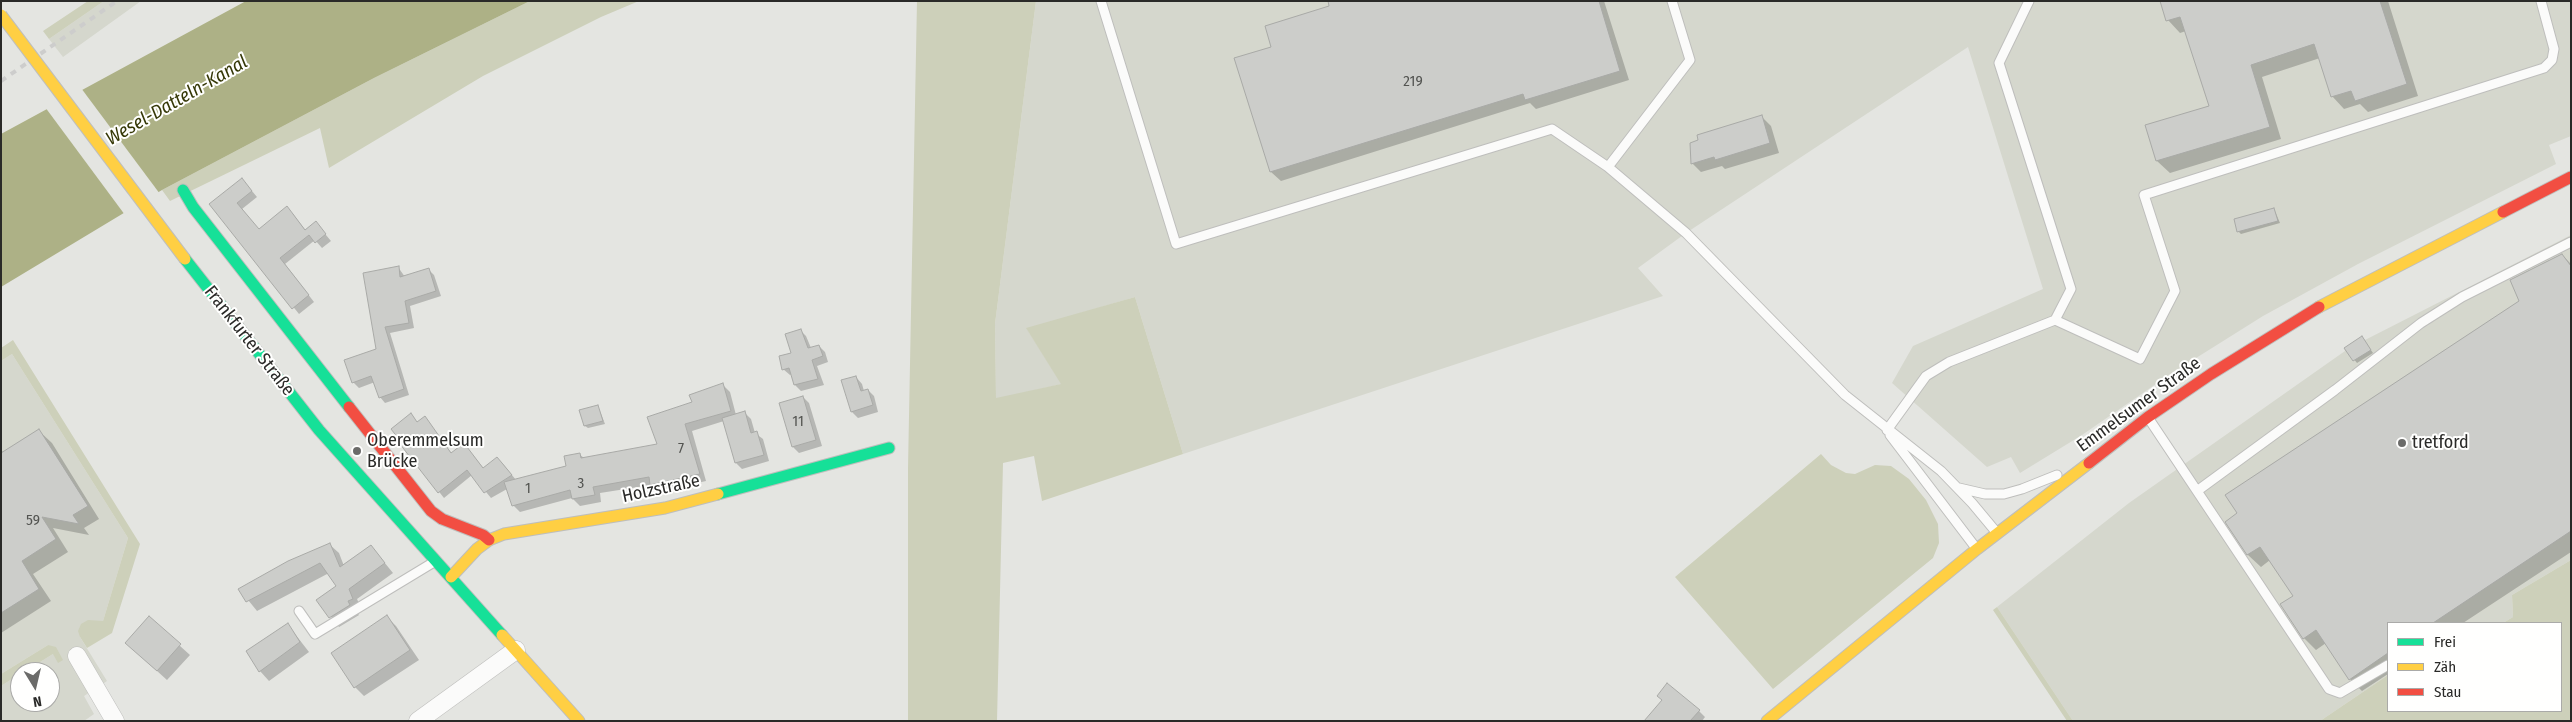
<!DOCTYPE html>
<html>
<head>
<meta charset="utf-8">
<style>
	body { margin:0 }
	#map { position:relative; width:2572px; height:722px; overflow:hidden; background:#e4e5e1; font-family:"Fira Sans Condensed",sans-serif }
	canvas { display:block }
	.frame { position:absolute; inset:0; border:2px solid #2a2a28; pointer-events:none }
	.legend { position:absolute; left:2387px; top:622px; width:175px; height:90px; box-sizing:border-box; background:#fffffe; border:1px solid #aaaaa8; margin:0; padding:6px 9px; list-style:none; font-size:15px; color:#2a2a28 }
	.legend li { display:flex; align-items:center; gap:10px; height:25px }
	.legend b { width:25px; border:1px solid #aaaaa8 }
	.north { position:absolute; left:10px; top:662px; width:50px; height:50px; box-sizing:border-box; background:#fffffe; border:1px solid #aaaaa8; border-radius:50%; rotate:171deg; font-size:14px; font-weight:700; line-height:20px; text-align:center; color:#2a2a28 }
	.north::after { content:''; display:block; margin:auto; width:18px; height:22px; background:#6b6b69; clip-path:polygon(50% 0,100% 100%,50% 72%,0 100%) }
</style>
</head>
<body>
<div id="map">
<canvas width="2572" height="722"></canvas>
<div class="frame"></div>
<ul class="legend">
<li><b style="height:6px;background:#16e098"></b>Frei</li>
<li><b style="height:6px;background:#ffcf43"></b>Zäh</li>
<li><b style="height:6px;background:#f24e42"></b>Stau</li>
</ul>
<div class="north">N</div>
</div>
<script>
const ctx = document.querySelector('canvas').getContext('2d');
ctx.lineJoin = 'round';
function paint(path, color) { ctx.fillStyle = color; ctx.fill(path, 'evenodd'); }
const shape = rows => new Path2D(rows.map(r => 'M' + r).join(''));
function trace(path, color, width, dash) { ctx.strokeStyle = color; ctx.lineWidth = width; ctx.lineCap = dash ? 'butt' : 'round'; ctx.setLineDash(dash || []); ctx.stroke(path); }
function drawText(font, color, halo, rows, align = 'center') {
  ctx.font = font + ' "Fira Sans Condensed",sans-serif'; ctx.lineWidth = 4; ctx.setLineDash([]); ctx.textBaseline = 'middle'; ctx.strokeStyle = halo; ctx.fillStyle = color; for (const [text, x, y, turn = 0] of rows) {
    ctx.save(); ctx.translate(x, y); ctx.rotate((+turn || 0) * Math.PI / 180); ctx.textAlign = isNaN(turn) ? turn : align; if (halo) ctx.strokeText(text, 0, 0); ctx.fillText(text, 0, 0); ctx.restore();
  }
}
paint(shape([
	[104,1,141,1,63,57,49,39],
	[1036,1,2571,1,2571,136,2549,145,2556,164,2358,264,2263,316,2169,375,2082,435,2020,473,2011,457,1987,467,1892,383,1913,346,2043,289,1968,47,1686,233,1638,268,1663,296,1183,454,1135,297,1027,329,1062,384,996,399,995,324],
	[2571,235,2571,560,2512,595,2513,617,2503,623,2388,623,2388,675,2320,721,2073,721,1997,607,2129,503,2345,351,2344,348,2362,336,2365,340],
	[12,354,128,538,103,621,80,637,107,681,84,696,94,714,84,721,1,721,1,686,20,674,20,702,50,702,50,672,24,672,53,654,48,645,1,674,1,361]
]), '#d5d7cd');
paint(shape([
	[88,1,104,1,49,39,43,31],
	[530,1,639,1,601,17,483,76,329,168,320,128,170,201,162,190,374,78],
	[917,1,1036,1,995,324,996,398,1061,384,1026,328,1135,297,1183,454,1042,501,1034,456,1003,463,997,721,908,721,908,468],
	[13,340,140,544,112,633,87,648,80,637,78,631,81,624,88,620,103,621,128,538,12,354,1,361,1,348],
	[1821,454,1831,465,1846,473,1855,474,1875,465,1891,466,1909,479,1926,500,1938,524,1939,543,1933,558,1773,689,1675,577],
	[2571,560,2571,721,2320,721,2388,675,2388,711,2561,711,2561,623,2503,623,2513,617,2512,595],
	[1997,607,2073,721,2067,721,1993,610],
	[48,645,56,647,63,660,58,663,53,654,24,672,20,672,20,674,1,686,1,674]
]), '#cdd0ba');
paint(shape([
	[246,1,530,1,374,78,162,190,1,287,1,134]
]), '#adb186');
paint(shape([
	[81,88,160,194,125,215,45,107]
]), '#e4e5e1');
paint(shape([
	[1329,1,1604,1,1629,80,1536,109,1530,103,1281,181,1271,172,1236,59,1273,47,1331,7],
	[2161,1,2388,1,2418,96,2368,112,2360,104,2344,109,2332,96,2320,58,2262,77,2281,139,2170,173,2157,161,2147,126,2210,107,2186,31,2180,33,2168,20],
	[1761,116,1771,126,1779,153,1725,169,1722,166,1701,172,1692,163],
	[247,185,257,197,242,209,259,230,293,214,306,231,316,223,331,241,322,248,315,240,285,264,314,302,299,314,211,204],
	[2274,209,2280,223,2241,234,2238,231],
	[2562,255,2571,264,2571,552,2463,623,2388,623,2388,674,2362,691,2350,679,2326,643,2316,650,2304,638,2295,597,2270,560,2261,567,2248,555,2227,522,2520,301],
	[398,267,405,277,428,269,434,275,441,296,410,306,414,328,390,333,409,395,385,403,380,397,375,382,359,388,353,382,378,350],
	[800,330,806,336,811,348,819,346,825,352,828,362,817,366,824,385,801,391,795,385,792,374,790,375,783,369,793,353],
	[2364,340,2373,353,2357,363,2345,348],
	[856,377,862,384,864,391,868,390,874,396,878,412,858,418,852,412,843,381],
	[723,385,730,392,736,415,745,413,751,419,755,433,763,439,769,461,742,469,736,463,724,421,692,431,706,481,658,492,651,485,600,493,601,502,580,506,572,498,520,512,513,505,507,489,491,498,472,475,444,498,397,439,411,415,418,423,425,418,452,454,464,444,484,469,503,464,516,480,567,467,579,454,584,458,658,445,693,403],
	[803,397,809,403,822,446,799,453,793,447],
	[598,406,605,424,588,428,585,426],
	[39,431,52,443,99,519,84,528,89,535,53,528,68,552,33,574,51,601,1,633,1,450,4,453],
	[329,544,339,553,344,566,371,546,393,573,357,599,361,608,356,611,359,615,339,627,318,600,338,586,329,573,257,611,240,590],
	[387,617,396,626,419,660,364,696,355,687],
	[149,618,190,655,167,680,126,643],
	[288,625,309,652,269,681,260,671,247,652],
	[1699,711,1705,717,1702,721,1646,721]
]), '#0003');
const building = shape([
	[1328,1,1599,1,1620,71,1525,100,1523,94,1270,172,1234,58,1271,47,1265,26,1329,6,1328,1],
	[2160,1,2380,1,2407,84,2355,101,2351,91,2331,97,2314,44,2251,65,2270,127,2156,161,2145,125,2209,106,2180,17,2166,21,2160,1],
	[1762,115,1770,143,1715,160,1714,157,1691,164,1690,143,1698,140,1697,135,1762,115],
	[242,178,252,191,237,203,259,229,287,206,305,230,316,221,326,234,315,243,309,235,280,258,309,295,292,309,209,204,242,178],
	[2274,208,2278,221,2237,232,2234,219,2274,208],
	[2562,254,2571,266,2571,531,2433,623,2388,623,2388,653,2349,680,2316,630,2303,639,2280,604,2293,596,2260,547,2247,555,2225,522,2237,513,2225,495,2519,301,2510,280,2562,254],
	[399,266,400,277,429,268,436,291,405,301,409,323,385,327,404,389,379,398,371,376,352,383,344,360,376,349,363,273,399,266],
	[801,329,808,348,819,345,823,356,812,360,818,379,794,385,789,368,782,370,779,356,791,353,785,334,801,329],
	[2362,336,2371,350,2353,361,2344,348,2362,336],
	[856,376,861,391,868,389,873,405,851,412,841,380,856,376],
	[723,383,731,411,685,424,700,474,650,485,649,477,593,487,595,495,572,499,570,490,512,506,504,482,566,466,564,456,580,453,581,458,657,444,647,417,692,402,689,395,723,383],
	[803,396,816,440,792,447,779,403,803,396],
	[598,405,603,421,584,426,579,410,598,405],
	[745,411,751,433,757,431,764,455,735,463,722,418,745,411],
	[411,413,417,422,425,416,451,453,464,443,483,468,497,457,512,475,484,493,467,470,438,493,396,439,398,438,391,429,411,413],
	[39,429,88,506,73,515,79,524,42,517,56,539,22,561,39,589,1,613,1,453,39,429],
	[330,543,340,567,371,545,385,563,349,589,353,599,348,601,350,605,329,618,316,600,336,586,320,563,246,602,238,589,288,561,330,543],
	[387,615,410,650,354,688,331,653,387,615],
	[149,616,181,644,157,671,125,643,149,616],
	[288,623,300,642,259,672,246,651,288,623],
	[1667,683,1700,710,1690,721,1644,721,1662,700,1657,696,1667,683]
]);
paint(building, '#cccdca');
trace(building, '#a9aaa7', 1);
const lane = shape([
	[1101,1,1176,244,1552,129,1608,167,1686,233,1845,395,1941,471,1972,503,1997,533],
	[1608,167,1690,60,1672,1],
	[2055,320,2140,359,2175,291,2144,195,2544,68,2552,60,2554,49,2541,1],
	[2149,419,2329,689,2340,693,2388,665],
	[1887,430,1926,376,1949,362,2055,320,2071,289,1999,63,2029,1],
	[1890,435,1976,548],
	[1959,488,1985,494,2004,494,2022,489,2057,475],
	[2197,491,2335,390,2421,323,2462,297,2571,242],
	[299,611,315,634,434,562]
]);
const street = shape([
	[77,656,115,721],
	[418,721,516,650]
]);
const fast = shape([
	[183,190,193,207,349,407],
	[185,259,319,430,502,635],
	[718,494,889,448]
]);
const slow = shape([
	[2319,307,2503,212],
	[451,577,477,549,489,540,504,534,665,508,718,494],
	[502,635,579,721],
	[1767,721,1977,549,2089,463]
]);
const jam = shape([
	[2503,212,2571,177],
	[349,407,431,511,442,519,483,535,489,540],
	[2089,463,2148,417,2211,374,2319,307]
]);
trace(lane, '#bebebc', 11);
trace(street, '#bebebc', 19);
trace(fast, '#bebebc', 13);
trace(slow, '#bebebc', 13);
trace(jam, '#bebebc', 13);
trace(lane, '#fbfbfa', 9);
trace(street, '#fbfbfa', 18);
trace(fast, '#16e098', 11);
trace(slow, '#ffcf43', 11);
trace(jam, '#f24e42', 11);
trace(shape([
	[1,81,117,1]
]), '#cdcdcc', 4, [6, 6]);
const slowBridge = shape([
	[1,15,185,259]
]);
trace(slowBridge, '#bebebc', 13, []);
trace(slowBridge, '#ffcf43', 11);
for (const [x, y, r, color] of [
	[2402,443,5,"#6b6b69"],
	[357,451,5,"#6b6b69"]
]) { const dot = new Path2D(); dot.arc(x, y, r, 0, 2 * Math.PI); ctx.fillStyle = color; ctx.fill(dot); trace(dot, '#fffffe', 2); }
drawText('15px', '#535451', null, [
	["219",1413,82],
	["11",798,422],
	["7",681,449],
	["3",581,484],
	["1",528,489],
	["59",33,521]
]);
drawText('18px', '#2a2a28', '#fffffe', [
	["Frankfurter Straße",249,341,52],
	["Emmelsumer Straße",2139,405,-36],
	["Holzstraße",661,489,-12]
]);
drawText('18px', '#2a2a28', '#fffffe', [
	["Oberemmelsum",367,441],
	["Brücke",367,462],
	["tretford",2412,443]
], 'left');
drawText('italic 19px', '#353807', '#fffffe', [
	["Wesel-Datteln-Kanal",177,101,-30]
]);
</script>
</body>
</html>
